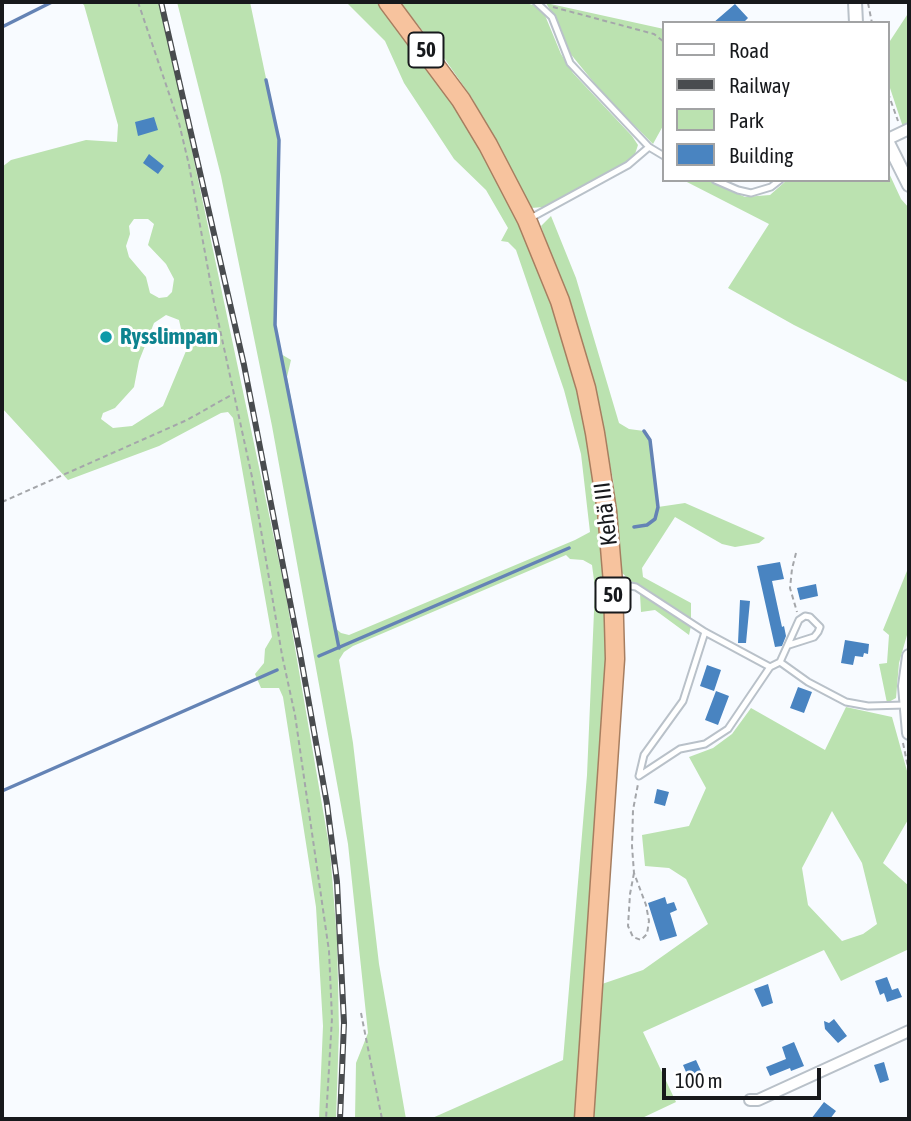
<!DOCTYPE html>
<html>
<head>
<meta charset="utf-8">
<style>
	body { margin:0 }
	#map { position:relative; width:911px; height:1121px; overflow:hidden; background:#f8fbff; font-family:"Asap Condensed",sans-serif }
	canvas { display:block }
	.frame { position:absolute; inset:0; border:4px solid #17191c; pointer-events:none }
	.legend { position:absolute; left:662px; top:21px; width:228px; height:161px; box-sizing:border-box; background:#fff; border:2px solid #a2a3a4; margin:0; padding:9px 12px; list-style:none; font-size:21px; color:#17191c }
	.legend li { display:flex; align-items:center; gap:14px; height:35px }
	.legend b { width:35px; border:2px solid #a2a3a4 }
	.scale { position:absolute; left:662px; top:1068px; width:159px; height:32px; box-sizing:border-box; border:4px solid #17191c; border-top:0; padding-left:9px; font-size:21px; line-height:24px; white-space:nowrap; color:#17191c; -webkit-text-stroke:5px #fff; paint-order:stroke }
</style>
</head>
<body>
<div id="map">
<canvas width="911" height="1121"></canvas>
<div class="frame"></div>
<ul class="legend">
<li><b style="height:9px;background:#fff"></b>Road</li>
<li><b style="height:9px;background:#494c4f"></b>Railway</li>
<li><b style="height:19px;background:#bbe2b0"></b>Park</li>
<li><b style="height:19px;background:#4984c1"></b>Building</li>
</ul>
<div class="scale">100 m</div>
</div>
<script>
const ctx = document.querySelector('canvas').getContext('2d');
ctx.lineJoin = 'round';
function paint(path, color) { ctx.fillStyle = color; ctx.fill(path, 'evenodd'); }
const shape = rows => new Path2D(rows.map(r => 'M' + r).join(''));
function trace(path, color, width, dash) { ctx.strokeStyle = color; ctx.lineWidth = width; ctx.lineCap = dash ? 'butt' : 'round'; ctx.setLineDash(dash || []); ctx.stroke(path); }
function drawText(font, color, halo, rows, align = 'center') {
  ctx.font = font + ' "Asap Condensed",sans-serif'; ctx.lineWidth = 6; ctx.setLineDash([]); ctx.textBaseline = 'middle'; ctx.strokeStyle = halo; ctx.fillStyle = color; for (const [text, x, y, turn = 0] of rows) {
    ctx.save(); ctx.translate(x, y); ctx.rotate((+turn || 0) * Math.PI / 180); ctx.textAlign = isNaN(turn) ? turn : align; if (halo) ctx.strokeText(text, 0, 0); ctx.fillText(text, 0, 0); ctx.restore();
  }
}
paint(shape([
	[80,2,159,2,173,61,285,590,330,851,337,939,339,1030,336,1119,319,1119,323,1026,316,907,283,697,279,688,261,688,255,674,264,663,265,649,272,637,233,418,228,412,221,413,159,446,68,480,2,408,2,167,11,160,86,140,117,142,118,125,84,5],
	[134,219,148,219,154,224,148,245,166,264,174,279,172,292,167,297,159,298,150,293,146,277,129,257,126,246,130,234,129,226],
	[166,315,179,320,186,351,163,406,132,426,113,428,101,419,103,413,115,408,134,387,139,361,154,323],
	[177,2,250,2,279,140,275,325,281,354,291,360,287,377,333,626,341,633,349,635,575,540,590,532,581,454,564,390,516,250,508,242,501,241,508,228,486,190,454,159,404,83,385,41,346,2,376,2,409,39,473,134,518,221,557,321,587,430,602,524,606,611,604,721,577,1119,430,1119,563,1060,587,775,595,588,592,565,583,560,570,559,566,555,353,646,344,652,339,660,353,743,379,964,406,1119,355,1119,356,1063,368,1033,348,844,272,426,221,176],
	[400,2,522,2,533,5,544,13,561,54,573,73,632,136,638,145,635,154,628,162,544,207,531,208,472,98,444,58],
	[546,3,664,29,664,124,653,144,604,95,569,52,561,29],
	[909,12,909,128,903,127,888,82,888,44],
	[888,171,901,199,909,208,909,383,794,325,728,288,769,224,683,180,708,180,745,197,770,195,787,180,888,180],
	[551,216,576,278,619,423,629,429,644,431,650,440,658,507,685,503,765,538,759,543,735,547,722,544,675,517,642,568,643,577,691,603,691,619,631,581,622,573,613,479,588,361,541,226],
	[909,566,909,628,899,663,896,698,887,703,879,664,887,663,889,635,883,630],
	[640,594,691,626,689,635,655,610,641,612],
	[846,707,892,717,909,778,909,818,883,863,909,886,909,949,841,981,824,950,643,1032,676,1102,640,1119,594,1119,602,984,643,970,708,924,686,879,669,868,645,866,642,835,689,826,706,788,689,757,713,748,732,734,751,708,825,750],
	[832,811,862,863,877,924,863,934,842,941,808,905,802,868]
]), '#bbe2b0');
trace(shape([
	[2,27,52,2],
	[266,80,279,140,275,325,339,648],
	[634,527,647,525,655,519,658,507,650,440,644,431],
	[319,656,569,548],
	[2,791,277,670]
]), '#6483b5', 3.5);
paint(shape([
	[735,4,748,18,743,23,713,23],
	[154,117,158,130,138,136,135,122],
	[149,154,164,166,158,174,143,163],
	[780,562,784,579,772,581,782,627,784,626,786,636,782,646,775,647,757,566],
	[816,584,818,596,800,600,797,588],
	[740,600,750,601,746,643,738,643],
	[845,640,869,644,868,654,864,653,863,657,855,656,853,665,841,663],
	[707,665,721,670,714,691,700,686],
	[798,687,812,692,804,713,790,708],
	[716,691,729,696,718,725,705,720],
	[657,789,669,792,665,806,654,803],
	[665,897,667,904,674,902,677,910,670,913,677,936,660,941,648,903],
	[887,977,892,990,898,988,902,997,887,1002,884,993,880,995,875,981],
	[768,984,773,1003,762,1007,754,989],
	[834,1019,847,1036,838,1043,825,1029,824,1021,829,1023],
	[794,1042,804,1066,791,1071,790,1068,770,1076,766,1067,786,1059,782,1047],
	[696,1060,702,1073,689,1079,683,1065],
	[884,1062,889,1080,880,1083,874,1065],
	[824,1102,836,1111,830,1119,811,1119]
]), '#4984c1');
const service = shape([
	[536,2,552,17,570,63,649,147,664,156],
	[715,180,738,190,751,193,771,187,780,180],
	[529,219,628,165,649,147],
	[615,583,636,587,705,632,770,667,780,662],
	[789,645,814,637,818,632,820,627,810,617,805,616,799,620,780,662,808,682,846,702,868,706,906,705],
	[639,776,680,749,705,744,728,729,770,667],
	[639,776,644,755,683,701,705,632]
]);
const minor = shape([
	[888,139,909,129],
	[750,1100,758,1100,909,1031]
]);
const tertiary = shape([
	[855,2,856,23],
	[888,143,909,185],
	[909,656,905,686,909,733]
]);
const trunk = shape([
	[388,2,461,100,488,145,527,220,560,301,586,388,595,433,607,511,613,583,615,659,584,1119]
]);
trace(service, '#b9c1c9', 9);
trace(minor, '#b9c1c9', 14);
trace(tertiary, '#b9c1c9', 16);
trace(trunk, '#a77e60', 21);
trace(shape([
	[138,2,179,123,189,165,214,302,252,477,282,655,295,715,329,951,332,1018,326,1119],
	[868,3,872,23],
	[553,7,654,34,664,42],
	[888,93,898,121],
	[2,502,187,420,233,394],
	[796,553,792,569,790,588,797,612],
	[903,743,908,767],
	[634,873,630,894,628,926,633,937,641,940,647,934,649,921,646,905,634,873,632,846,633,810,638,784],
	[361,1013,382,1119]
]), '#a4a6aa', 2, [5, 3.5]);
trace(service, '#fff', 5);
trace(minor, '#fff', 10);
trace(tertiary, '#fff', 12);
trace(trunk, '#f7c39e', 18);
const rail = shape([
	[161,2,244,365,300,653,327,804,337,882,344,1023,340,1119]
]);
trace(rail, '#494c4f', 6);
trace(rail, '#fff', 3.5, [10]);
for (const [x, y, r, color] of [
	[106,337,7,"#0f9aa8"]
]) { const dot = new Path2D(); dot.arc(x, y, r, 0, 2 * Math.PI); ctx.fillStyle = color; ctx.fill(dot); trace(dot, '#fff', 2.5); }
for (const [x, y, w] of [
	[426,50,35],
	[613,595,35]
]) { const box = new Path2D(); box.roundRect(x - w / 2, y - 17.5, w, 35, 5); ctx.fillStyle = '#fff'; ctx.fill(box); trace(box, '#17191c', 2); }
drawText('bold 21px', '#17191c', null, [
	["50",426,50],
	["50",613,595]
]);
drawText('bold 23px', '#0d838f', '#fff', [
	["Rysslimpan",120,337]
], 'left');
drawText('23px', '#17191c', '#fff', [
	["Kehä III",606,514,-97]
]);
</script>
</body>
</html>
